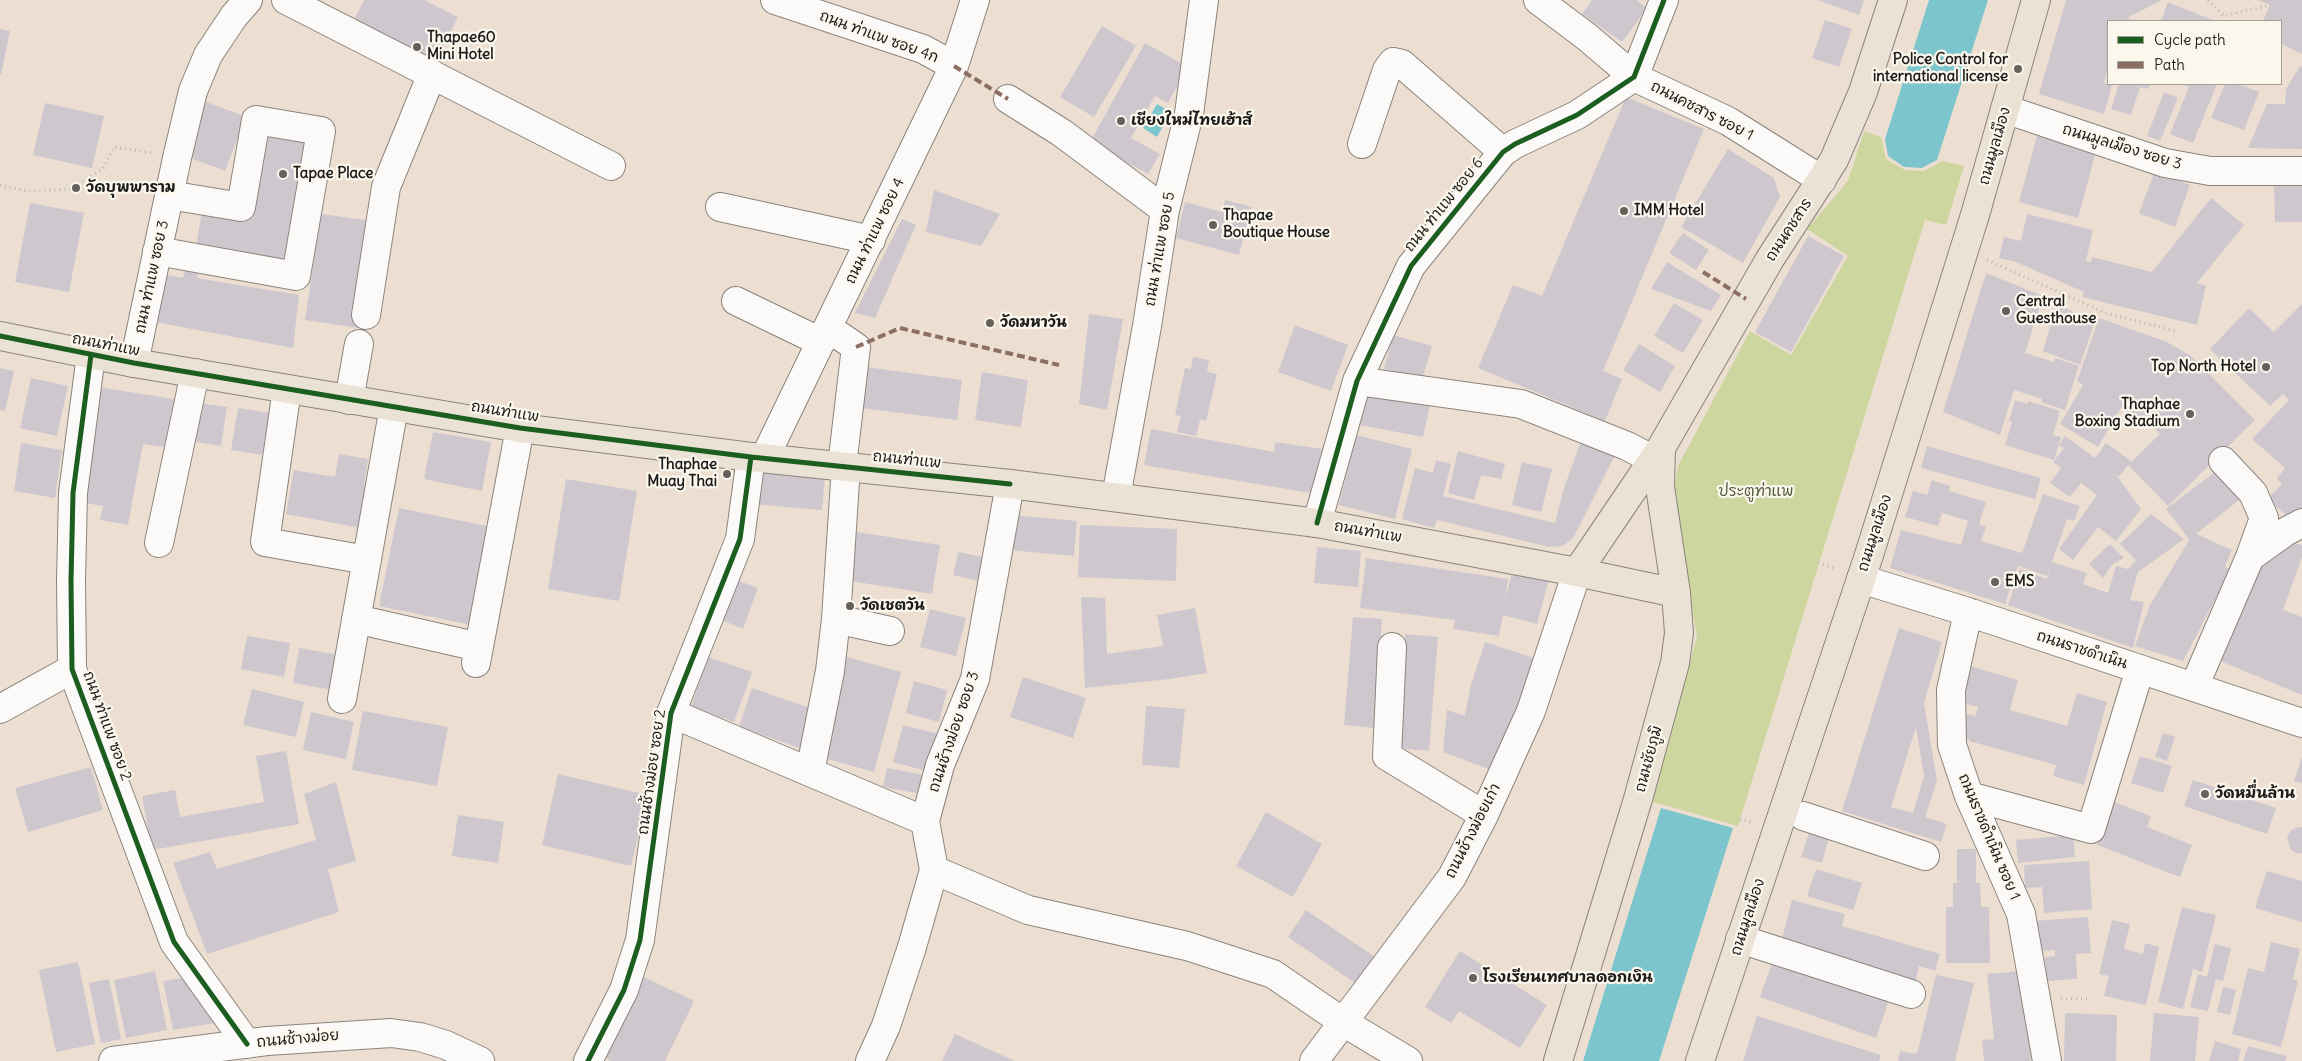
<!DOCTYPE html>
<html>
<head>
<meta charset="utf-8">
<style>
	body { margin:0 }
	#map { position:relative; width:2302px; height:1061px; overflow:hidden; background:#ecdfd2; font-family:Delius,sans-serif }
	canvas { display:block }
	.legend { position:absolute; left:2107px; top:20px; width:175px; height:65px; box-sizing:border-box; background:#fbf7ec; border:1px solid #a29f99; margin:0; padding:6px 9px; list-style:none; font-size:15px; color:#1c1c1c }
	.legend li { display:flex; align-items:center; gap:10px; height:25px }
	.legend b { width:25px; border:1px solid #a29f99 }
</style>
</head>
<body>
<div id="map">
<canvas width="2302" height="1061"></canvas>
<ul class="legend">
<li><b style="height:6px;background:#1b5e20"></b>Cycle path</li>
<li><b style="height:6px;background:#8d6e63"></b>Path</li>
</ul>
</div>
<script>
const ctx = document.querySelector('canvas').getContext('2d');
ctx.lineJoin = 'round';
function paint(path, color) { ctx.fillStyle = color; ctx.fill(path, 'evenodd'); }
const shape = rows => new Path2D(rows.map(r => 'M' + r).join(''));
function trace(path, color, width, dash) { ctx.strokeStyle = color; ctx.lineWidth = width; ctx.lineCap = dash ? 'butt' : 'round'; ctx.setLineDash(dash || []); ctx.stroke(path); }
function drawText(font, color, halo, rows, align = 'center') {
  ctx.font = font + ' Delius,"Playpen Sans Thai",sans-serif'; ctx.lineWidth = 4.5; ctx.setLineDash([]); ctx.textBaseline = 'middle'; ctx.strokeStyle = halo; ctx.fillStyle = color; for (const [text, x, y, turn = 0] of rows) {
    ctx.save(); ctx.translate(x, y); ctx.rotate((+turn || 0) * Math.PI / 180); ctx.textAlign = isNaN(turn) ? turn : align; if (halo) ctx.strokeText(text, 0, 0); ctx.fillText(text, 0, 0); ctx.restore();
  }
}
paint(shape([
	[1864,131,1881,137,1886,159,1905,170,1924,171,1942,161,1964,166,1946,225,1925,220,1738,826,1650,801,1697,637,1673,497,1678,466,1750,331,1791,355,1848,256,1807,229,1848,181]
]), '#cdd69e');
paint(shape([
	[1929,0,1988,0,1937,160,1922,168,1904,167,1888,156,1885,139],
	[1157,104,1171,112,1157,137,1143,128],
	[1661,808,1733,828,1659,1061,1583,1061]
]), '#7dc5cc');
paint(shape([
	[364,0,424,0,458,17,432,68,351,26],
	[1592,0,1636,0,1647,8,1622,42,1582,14],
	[1818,0,1864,0,1859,15],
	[2066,0,2162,0,2127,18,2136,21,2108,21,2108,68,2104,83,2112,85,2104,114,2039,94],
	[2258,0,2302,0,2302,54,2281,44,2281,21,2263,21,2270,5],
	[2168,2,2215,21,2161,21],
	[1825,20,1852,29,1839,67,1812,58],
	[1102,26,1136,46,1094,117,1060,97],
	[0,29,10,31,1,75,0,74],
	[1145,43,1188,67,1168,103,1155,96,1131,138,1160,154,1148,174,1090,142],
	[2300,66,2302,67,2302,149,2248,148,2267,104,2285,104,2286,89],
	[2119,84,2150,84,2148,89,2140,87,2131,115,2111,109],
	[2180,84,2217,84,2193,143,2170,134,2189,87],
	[2225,84,2238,84,2259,92,2244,130,2211,118],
	[2164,92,2178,98,2160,141,2147,136],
	[1626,97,1704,129,1603,371,1622,379,1605,421,1478,368,1513,285,1542,296],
	[204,101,246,117,225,171,183,155],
	[45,103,104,116,92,168,33,155],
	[265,128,314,136,292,268,195,252,202,211,250,219],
	[2038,132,2097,148,2078,218,2019,202],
	[1728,149,1774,178,1780,197,1743,263,1681,227],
	[2155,171,2190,185,2175,227,2139,213],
	[2274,180,2302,180,2302,222,2275,222],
	[934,190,1000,214,981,246,926,232],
	[2211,198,2244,225,2197,283,2206,286,2197,325,2082,297,2084,292,2016,262,1999,258,2004,237,2021,241,2027,214,2093,230,2086,261,2091,262,2092,257,2152,272],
	[1225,200,1252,207,1239,255,1176,238,1185,202,1222,212],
	[30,203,84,213,69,292,15,282],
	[321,214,373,221,358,328,305,320],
	[902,219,916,225,875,318,855,313],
	[1683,233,1709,250,1696,270,1669,253],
	[1808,236,1844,256,1791,352,1755,332],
	[186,260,199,263,197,278,299,295,293,348,155,322,163,274,183,278],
	[1667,262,1721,295,1711,311,1651,289],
	[1986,273,2043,296,2025,353,2054,362,2055,358,2079,366,2065,410,2041,402,2042,399,2014,390,2000,435,1943,412],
	[1674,303,1703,320,1683,353,1654,336],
	[2057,304,2095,322,2080,365,2043,351],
	[2302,304,2302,513,2294,522,2267,499,2282,484,2277,478,2285,468,2252,439,2289,400,2283,394,2270,406,2210,349,2249,308,2274,332],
	[1089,314,1123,319,1107,410,1079,404],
	[2099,318,2167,342,2191,356,2255,420,2168,506,2128,465,2119,477,2114,472,2141,509,2116,541,2098,527,2073,560,2059,549,2097,495,2081,483,2070,497,2050,483,2061,468,2053,462,2064,448,2059,445,2065,436,2095,458,2106,443,2131,461,2128,465,2160,434,2154,428,2121,408,2098,447,2060,424,2083,385,2077,381],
	[1295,325,1348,345,1331,391,1278,372],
	[1393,335,1432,346,1422,380,1384,369],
	[1639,344,1675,366,1660,392,1623,370],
	[1193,357,1209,360,1207,372,1217,374,1206,421,1200,420,1196,436,1177,432,1181,416,1175,415,1185,368,1191,369],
	[866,367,962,380,957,420,861,408],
	[0,368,14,371,5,411,0,410],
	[982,372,1028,380,1021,427,975,420],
	[31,378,68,386,57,436,20,428],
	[99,387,185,401,177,449,143,444,128,525,100,520,103,506,78,502],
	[1368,395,1430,406,1423,437,1360,425],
	[2015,400,2027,404,2028,401,2060,411,2053,435,2061,437,2054,460,2005,445,2012,422,2009,421],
	[197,403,227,407,221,446,192,441],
	[238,408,269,413,262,455,231,450],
	[1151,429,1274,452,1275,442,1323,449,1317,494,1144,465],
	[433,432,491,442,482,491,424,479],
	[1356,435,1412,449,1395,519,1339,505],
	[1583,435,1618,449,1574,537,1563,546,1549,547,1437,520,1434,528,1402,519,1415,468,1433,473,1436,460,1451,464,1443,496,1555,523,1563,491],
	[21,443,62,450,55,498,14,491],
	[1927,446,2041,478,2035,499,1921,468],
	[1458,451,1505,464,1501,479,1481,475,1474,500,1448,493],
	[339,454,368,459,364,485,374,487,366,529,286,514,294,470,335,477],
	[1522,462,1552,469,1541,512,1512,505],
	[2220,468,2243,497,2196,534,2232,550,2225,567,2231,569,2183,661,2135,646,2150,605,2191,537,2189,539,2166,509],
	[754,471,825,477,822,510,752,504],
	[566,479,637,491,619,601,548,589],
	[1932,480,1950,486,1949,491,1986,502,1979,524,1986,527,1981,541,2022,553,2043,494,2080,506,2074,521,2067,519,2052,562,2087,573,2083,584,2108,593,2116,566,2128,569,2136,560,2120,544,2151,514,2184,539,2138,572,2130,600,2144,602,2133,648,2008,605,2020,569,2047,579,2051,565,2047,576,2018,566,2005,604,1890,568,1901,530,1961,545,1968,521,1942,513,1938,526,1905,517,1913,491,1927,495],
	[399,508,491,527,471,625,379,606],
	[1012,515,1077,521,1074,556,1009,550],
	[1080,525,1177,529,1176,581,1078,577],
	[851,531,940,545,932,594,844,580],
	[2284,540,2302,545,2302,557,2283,610,2302,617,2302,695,2211,657,2231,610,2242,614,2261,556],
	[2110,544,2124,558,2113,564,2103,578,2089,564],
	[1317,547,1361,551,1358,587,1314,583],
	[958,552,983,557,978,581,953,575],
	[1366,558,1508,579,1505,600,1513,569,1549,579,1537,624,1503,615,1499,636,1453,629,1455,620,1360,608],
	[734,579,758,588,743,629,719,619],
	[1081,597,1105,598,1107,654,1163,646,1157,615,1195,608,1207,673,1169,679,1085,688],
	[930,609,966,618,956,656,920,647],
	[1353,617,1382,619,1374,728,1344,725],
	[1899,628,1942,642,1924,703,1937,780,1925,817,1947,824,1941,842,1842,811],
	[1916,727,1924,776,1913,813,1891,807],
	[1405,634,1438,637,1429,751,1396,748],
	[247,636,290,643,284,677,241,669],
	[1485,642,1534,658,1519,703,1491,770,1443,752,1447,710,1465,716,1470,688],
	[299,648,339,655,333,690,293,683],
	[708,657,752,672,734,722,691,707],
	[847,657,901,672,874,772,820,757],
	[1966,665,2018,680,2010,710,2067,726,2077,693,2107,702,2084,785,2053,776,2056,765,1969,741,1969,739,1958,735,1964,713,1975,716,1978,707,1956,701],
	[1023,677,1086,698,1073,738,1010,717],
	[914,681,947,690,939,722,906,713],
	[752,688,813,709,800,748,739,727],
	[252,689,304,702,296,737,243,725],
	[1146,706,1185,709,1179,768,1142,765],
	[363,711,448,727,437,786,352,770],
	[311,712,354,722,346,759,303,750],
	[903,725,939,734,930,772,893,762],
	[2163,733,2175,737,2167,761,2155,757],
	[286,751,299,824,152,850,142,796,175,790,180,817,264,802,256,756],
	[2140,756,2172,766,2163,793,2131,783],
	[2302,757,2302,783,2294,781],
	[91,767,103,810,28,832,15,788],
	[887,768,925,775,921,794,883,787],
	[558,774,648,795,631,866,542,845],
	[2193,780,2276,808,2267,834,2184,806],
	[336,782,356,861,328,869,339,912,207,954,173,863,210,852,217,869,316,840,304,794],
	[2114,802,2151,816,2147,827,2192,845,2180,877,2097,845],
	[1266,812,1322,844,1293,897,1236,866],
	[458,815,504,822,498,863,452,856],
	[2299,827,2302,827,2302,853,2299,854,2291,850,2287,838,2291,830],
	[1810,830,1829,837,1822,863,1801,857],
	[2073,835,2075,857,2018,863,2016,840],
	[1957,849,1976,849,1976,883,1980,883,1981,907,1989,907,1990,963,1946,963,1946,907,1953,907,1953,883,1957,883],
	[2089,861,2092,909,2044,913,2042,887,2025,888,2024,865],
	[1816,869,1862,883,1853,910,1807,896],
	[2267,871,2302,881,2302,922,2255,908],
	[1792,900,1845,914,1842,926,1940,954,1935,971,1919,966,1915,983,1780,946],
	[2182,907,2216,915,2202,972,2193,969,2183,1009,2158,1002],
	[1306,910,1375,957,1355,983,1288,937],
	[2088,917,2091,953,2076,954,2077,979,2046,981,2045,957,2055,956,2055,950,2036,951,2034,921],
	[2112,920,2130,924,2124,949,2143,954,2145,943,2159,947,2146,1005,2104,996,2109,976,2099,974],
	[2271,942,2300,949,2293,979,2298,981,2281,1047,2232,1034,2248,968,2264,972],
	[2215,944,2231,948,2223,981,2216,979,2208,1011,2190,1007,2198,974,2207,977],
	[1460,951,1547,1005,1520,1048,1459,1011,1451,1023,1425,1007],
	[1773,960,1889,1000,1876,1038,1760,997],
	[78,962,95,1044,56,1052,39,970],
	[155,971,167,1030,126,1038,114,980],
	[2022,971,2031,1061,1984,1061,1982,1040,1994,1039,1987,974],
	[640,975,694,1001,665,1061,611,1061,601,1056],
	[1936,975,1974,983,1955,1061,1898,1061,1900,1051,1917,1054],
	[183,978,215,1023,173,1030,163,981],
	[109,979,121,1039,101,1043,89,983],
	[2223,987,2236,990,2230,1015,2217,1012],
	[2065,1013,2117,1015,2116,1061,2064,1061],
	[2154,1013,2199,1017,2195,1061,2150,1061],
	[1757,1016,1881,1055,1879,1061,1743,1061],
	[955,1034,1015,1061,942,1061],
	[2215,1041,2241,1049,2238,1061,2209,1061],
	[2248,1046,2287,1056,2285,1061,2243,1061]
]), '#cfc7ce');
const minor = shape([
	[286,0,611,166],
	[775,0,923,49,954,66],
	[1538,0,1587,37,1634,77,1728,121,1822,180],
	[1008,99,1062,133,1165,210],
	[2005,109,2165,163,2210,171,2302,171],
	[1362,144,1387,70,1393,62,1402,64,1503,152],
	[720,207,871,240],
	[157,251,296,276,321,131,256,120,241,207,169,195],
	[736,301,821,342],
	[366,315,386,187,432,74],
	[828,328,856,347,842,466],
	[91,355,73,493,71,581,72,669,174,942,247,1044],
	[134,363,177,158,193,91,208,55,234,16,248,0],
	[1357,381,1521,404,1627,446,1652,459],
	[287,389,265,542,367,560],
	[349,400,359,344],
	[765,457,954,66,975,0],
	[2223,461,2253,493,2264,518,2250,557],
	[1116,497,1147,326,1165,210,1189,114,1204,0],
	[1317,523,1357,381,1411,266,1503,152,1515,144,1577,115,1634,77,1664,0],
	[159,543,195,373],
	[1861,579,1968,612,2302,723],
	[1968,612,1951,690,1952,745,1969,796,2021,914,2047,1061],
	[356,619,479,647],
	[836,619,890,631],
	[1392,647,1387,756,1484,815],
	[476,663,520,428],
	[2194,687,2250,557,2285,532,2302,523],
	[342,699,394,407],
	[0,709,72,669],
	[671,713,925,821],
	[810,772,830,671,836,619,846,466],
	[1969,796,2091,829,2140,669],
	[1803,816,1925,856],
	[934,870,1028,910,1187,946,1273,974,1343,1022,1408,1061],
	[1740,939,1911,994],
	[113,1061,267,1041,391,1033,420,1037,446,1045,480,1061],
	[588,1061,624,990,640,940,671,713,740,539,751,457],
	[870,1061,886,1026,912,947,934,870,925,821,940,765,975,679,1010,484],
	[1314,1061,1452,877,1484,815,1531,711,1577,572]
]);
const major = shape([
	[0,336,134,363,520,428,751,457,1010,484,1317,523,1577,572,1676,593],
	[1577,572,1661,448,1770,259,1834,160,1863,92,1893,0],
	[1558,1061,1638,799,1675,663,1679,633,1676,593,1660,487,1661,448],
	[1700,1061,1869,555,1975,215,2036,0]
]);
trace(minor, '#8b847d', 30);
trace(major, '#8b847d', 30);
trace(shape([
	[2208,0,2224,16,2270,5],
	[0,185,28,191,70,189,103,169,114,147,152,153],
	[1987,260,2106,313,2175,331],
	[1818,563,1837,569],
	[1740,819,1753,823],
	[2061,999,2091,999]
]), '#b9b7b5', 3, [1, 4]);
trace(minor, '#fcfaf8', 28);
trace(major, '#eae2d5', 28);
trace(shape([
	[954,66,1008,99],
	[1703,272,1746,299],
	[856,347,900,328,1059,365]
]), '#8d6e63', 4, [8, 4]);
trace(shape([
	[0,336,134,363,520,428,751,457,1010,484],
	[91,355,73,493,71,581,72,669,174,942,247,1044],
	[1317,523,1357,381,1411,266,1503,152,1515,144,1577,115,1634,77,1664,0],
	[588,1061,624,990,640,940,671,713,740,539,751,457]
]), '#1b5e20', 5);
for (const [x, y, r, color] of [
	[417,47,5,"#65605c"],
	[2018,69,5,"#65605c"],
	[1121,121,5,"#65605c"],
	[283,174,5,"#65605c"],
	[76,188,5,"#65605c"],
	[1624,211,5,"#65605c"],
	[1213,225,5,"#65605c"],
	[2006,311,5,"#65605c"],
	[990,323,5,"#65605c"],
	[2266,367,5,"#65605c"],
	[2190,414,5,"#65605c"],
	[727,474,5,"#65605c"],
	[1995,582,5,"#65605c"],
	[850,606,5,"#65605c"],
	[2205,794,5,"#65605c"],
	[1473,978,5,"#65605c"]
]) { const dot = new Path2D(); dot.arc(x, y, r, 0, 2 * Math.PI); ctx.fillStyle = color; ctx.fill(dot); trace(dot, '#fbf7ec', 2); }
drawText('15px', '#1c1c1c', '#fbf7ec', [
	["ถนน ท่าแพ ซอย 4ก",879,37,20],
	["ถนนคชสาร ซอย 1",1702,111,27],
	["ถนนมูลเมือง",1995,146,-74],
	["ถนนมูลเมือง ซอย 3",2122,147,17],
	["ถนน ท่าแพ ซอย 6",1444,205,-51],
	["ถนนคชสาร",1789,230,-57],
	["ถนน ท่าแพ ซอย 4",875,231,-64],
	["ถนน ท่าแพ ซอย 5",1160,249,-80],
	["ถนน ท่าแพ ซอย 3",152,277,-78],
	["ถนนท่าแพ",106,345,11],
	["ถนนท่าแพ",505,412,9],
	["ถนนท่าแพ",907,460,6],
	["ถนนท่าแพ",1368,532,10],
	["ถนนมูลเมือง",1875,533,-72],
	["ถนนราชดำเนิน",2082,650,18],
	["ถนน ท่าแพ ซอย 2",107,726,70],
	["ถนนช้างม่อย ซอย 3",954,732,-71],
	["ถนนชัยภูมิ",1649,759,-75],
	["ถนนช้างม่อย ซอย 2",652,772,-82],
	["ถนนช้างม่อยเก่า",1473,831,-63],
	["ถนนราชดำเนิน ซอย 1",1989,837,67],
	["ถนนมูลเมือง",1748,917,-72],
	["ถนนช้างม่อย",298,1039,-5]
]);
drawText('bold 15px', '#1c1c1c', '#fbf7ec', [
	["Thapae60",427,38],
	["Mini Hotel",427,55],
	["Police Control for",2008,60,"right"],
	["international license",2008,77,"right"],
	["เชียงใหม่ไทยเฮ้าส์",1131,121],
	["Tapae Place",293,174],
	["วัดบุพพาราม",86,188],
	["IMM Hotel",1634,211],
	["Thapae",1223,216],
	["Boutique House",1223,233],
	["Central",2016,302],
	["Guesthouse",2016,319],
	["วัดมหาวัน",1000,323],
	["Top North Hotel",2256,367,"right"],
	["Thaphae",2180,405,"right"],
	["Boxing Stadium",2180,422,"right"],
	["Thaphae",717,465,"right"],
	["Muay Thai",717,482,"right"],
	["EMS",2005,582],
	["วัดเชตวัน",860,606],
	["วัดหมื่นล้าน",2215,794],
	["โรงเรียนเทศบาลดอกเงิน",1483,978]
], 'left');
drawText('15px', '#515a3b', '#fbf7ec', [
	["ประตูท่าแพ",1756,492]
]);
</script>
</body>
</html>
